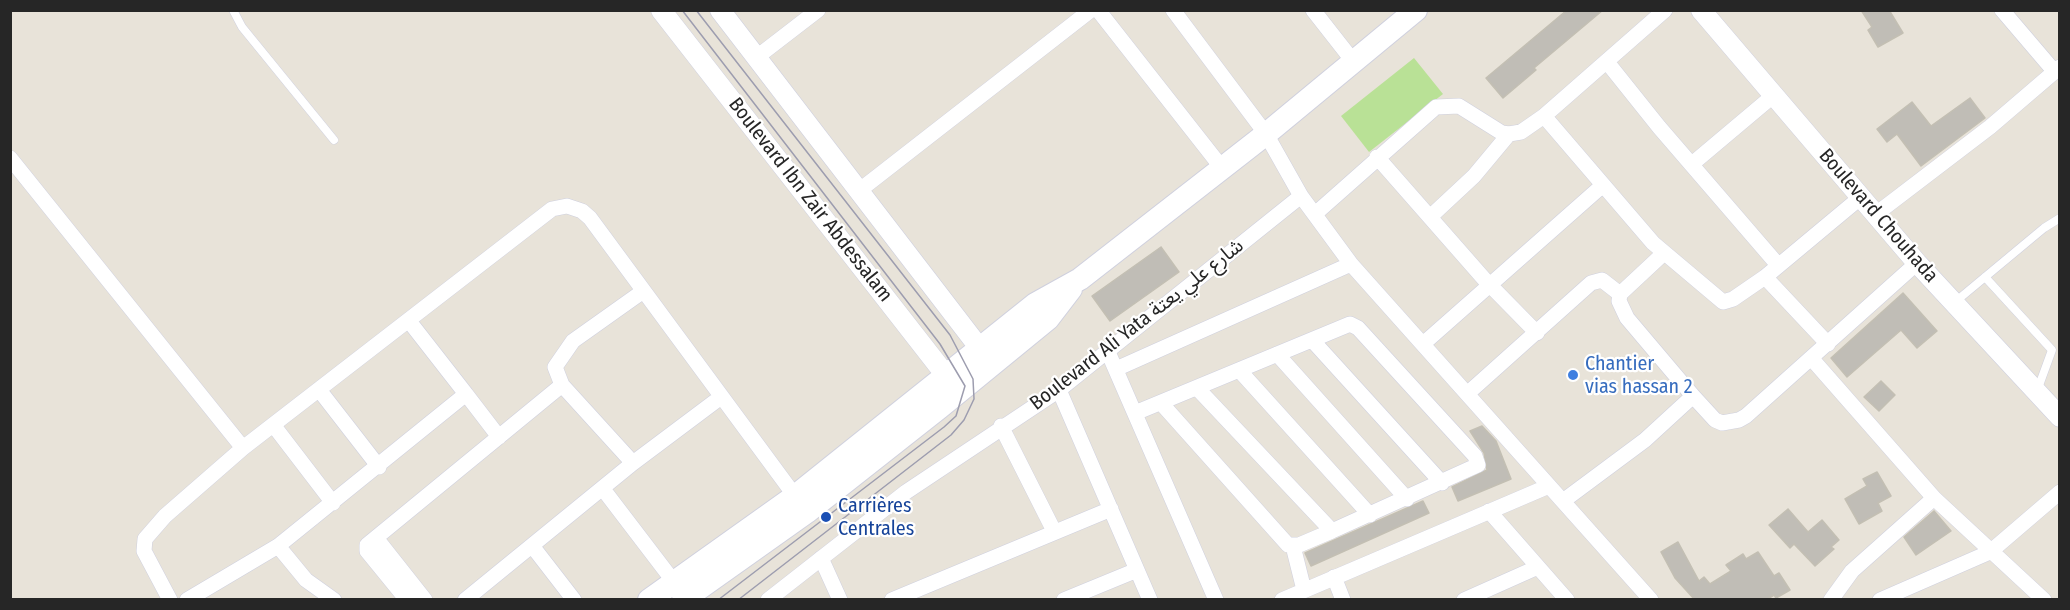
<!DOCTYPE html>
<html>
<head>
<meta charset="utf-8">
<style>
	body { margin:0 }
	#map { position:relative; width:2070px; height:610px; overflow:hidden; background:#e8e3d9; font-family:"Fira Sans Condensed",sans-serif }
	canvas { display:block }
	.frame { position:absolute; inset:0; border:12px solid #262626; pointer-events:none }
</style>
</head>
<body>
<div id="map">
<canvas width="2070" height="610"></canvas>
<div class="frame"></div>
</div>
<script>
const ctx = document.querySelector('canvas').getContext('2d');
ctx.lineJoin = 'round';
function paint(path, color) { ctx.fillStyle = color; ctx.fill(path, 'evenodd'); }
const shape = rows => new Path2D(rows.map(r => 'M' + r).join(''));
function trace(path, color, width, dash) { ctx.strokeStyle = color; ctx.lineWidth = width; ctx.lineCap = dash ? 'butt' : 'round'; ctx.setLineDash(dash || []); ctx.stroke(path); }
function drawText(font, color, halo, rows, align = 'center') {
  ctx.font = font + ' "Fira Sans Condensed","Noto Sans Arabic",sans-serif'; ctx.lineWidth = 4.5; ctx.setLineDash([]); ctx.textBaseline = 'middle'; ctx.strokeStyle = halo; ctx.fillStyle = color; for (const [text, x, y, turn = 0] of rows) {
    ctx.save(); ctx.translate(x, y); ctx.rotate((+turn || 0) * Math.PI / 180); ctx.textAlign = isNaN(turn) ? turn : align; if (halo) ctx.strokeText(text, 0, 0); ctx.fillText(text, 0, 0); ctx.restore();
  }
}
paint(shape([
	[1414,58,1443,94,1369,152,1341,116]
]), '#b9e196');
const building = shape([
	[1567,10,1603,10,1534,68,1536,70,1503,98,1486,78,1567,10],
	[1861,10,1889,10,1903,33,1878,47,1868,30,1872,27,1861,10],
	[1970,98,1985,118,1921,166,1897,134,1887,142,1877,129,1912,102,1931,126,1970,98],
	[1161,247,1179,272,1110,321,1092,296,1161,247],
	[1903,293,1937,331,1917,348,1901,330,1847,377,1831,358,1903,293],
	[1881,381,1895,395,1879,411,1864,397,1881,381],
	[1482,426,1496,441,1511,479,1458,501,1452,487,1487,470,1484,453,1470,431,1482,426],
	[1877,472,1891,496,1878,503,1882,511,1859,524,1845,499,1867,486,1863,479,1877,472],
	[1423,501,1429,513,1311,566,1305,553,1423,501],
	[1788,509,1808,532,1822,520,1839,540,1831,547,1834,549,1815,566,1794,544,1790,548,1769,525,1788,509],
	[1934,511,1951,531,1916,555,1904,537,1934,511],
	[1678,542,1699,581,1704,577,1710,584,1731,571,1726,565,1743,554,1746,559,1758,552,1774,576,1779,573,1790,590,1776,598,1774,595,1766,600,1695,600,1675,578,1661,552,1678,542]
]);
paint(building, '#c0bdb6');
trace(building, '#c3bfb3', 1.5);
const service = shape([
	[233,10,242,27,334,140],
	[1985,277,2052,350,2037,391],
	[1955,302,2044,228,2060,218]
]);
const minor = shape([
	[1098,10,1222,168],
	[1173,10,1266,134,1301,196,1351,264,1651,600],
	[1313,10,1353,61],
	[2002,10,2054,71],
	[757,57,818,10],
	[1607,62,1659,127,1778,265],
	[1544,116,1653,243,1723,302,1733,299,1765,277,1861,197],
	[1377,157,1485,280,1537,333],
	[10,158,243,448,165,516,145,539,144,551,170,600],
	[1692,164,1774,95],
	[860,190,1091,10],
	[1315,214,1436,107,1459,106,1502,133,1509,134,1521,132,1544,116,1665,10],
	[1876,214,1990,127,2060,67],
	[1430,217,1474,176,1509,134],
	[1664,253,1620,294,1619,301,1627,318,1693,396,1715,420,1722,423,1739,420,1746,416,1917,263],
	[1765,277,1828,344],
	[1312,340,1442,483],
	[1423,344,1603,185],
	[1108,352,1216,600],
	[1277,354,1407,499],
	[1812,359,1934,498,2044,600],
	[1116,369,1351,264],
	[1239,370,1370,515],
	[1197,388,1332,531],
	[1059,390,1150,600],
	[320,391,379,467],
	[466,394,499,437],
	[1467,394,1591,283,1602,280,1620,294],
	[1135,413,1350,324,1358,328,1475,456,1478,465,1332,531,1299,545,1288,545,1161,403],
	[274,426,333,503],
	[1001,426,1054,531],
	[243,448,552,209,567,206,582,211,590,218,795,496],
	[633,463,562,385,555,367,573,341,642,292],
	[603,489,674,582],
	[1563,501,1645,440,1693,396],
	[1489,511,1567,600],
	[376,538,425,600],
	[278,546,306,580,334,600],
	[1293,546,1304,590],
	[533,547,574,600],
	[821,558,840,600],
	[1334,577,1343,600],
	[187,600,278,546,466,394,409,321],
	[407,600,367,551,367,545,562,385],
	[465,600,633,463,721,397],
	[768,600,906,492,1059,390,1301,196],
	[892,600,1111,509],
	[1064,600,1137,570],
	[1282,600,1549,486],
	[1464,600,1538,567],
	[1831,600,1852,571,1934,498],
	[1880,600,1990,552,2060,492]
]);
const tertiary = shape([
	[661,10,955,387],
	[720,10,988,359],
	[1701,10,1917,263,2060,417]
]);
const secondary = shape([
	[649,600,795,496,1035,304,1080,279,1266,134,1416,10],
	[683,600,807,512,939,408,1048,319,1071,289]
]);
trace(service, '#cfd0de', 9);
trace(minor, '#cfd0de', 16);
trace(tertiary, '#cfd0de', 21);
trace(secondary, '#cfd0de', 24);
trace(service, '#fff', 8);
trace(minor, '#fff', 15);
trace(tertiary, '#fff', 20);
trace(secondary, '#fff', 22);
trace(shape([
	[682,10,940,344,965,386,956,416,944,427,718,600],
	[696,10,950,335,973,379,974,399,964,420,951,435,738,600]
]), '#9d9daf', 1.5);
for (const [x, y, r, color] of [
	[1573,375,6,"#3f7fe0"],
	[826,517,6,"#1a4fb4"]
]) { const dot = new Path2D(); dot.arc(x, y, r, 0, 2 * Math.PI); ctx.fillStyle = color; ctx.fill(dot); trace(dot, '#fff', 2); }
drawText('20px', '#262626', '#fff', [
	["Boulevard Ibn Zair Abdessalam",810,200,52],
	["Boulevard Chouhada",1878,216,49],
	["Boulevard Ali Yata شارع علي يعتة",1137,325,-38]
]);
drawText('20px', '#366cbe', '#fff', [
	["Chantier",1585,364],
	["vias hassan 2",1585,387]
], 'left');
drawText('20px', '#164399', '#fff', [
	["Carrières",838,506],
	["Centrales",838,529]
], 'left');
</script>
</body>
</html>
